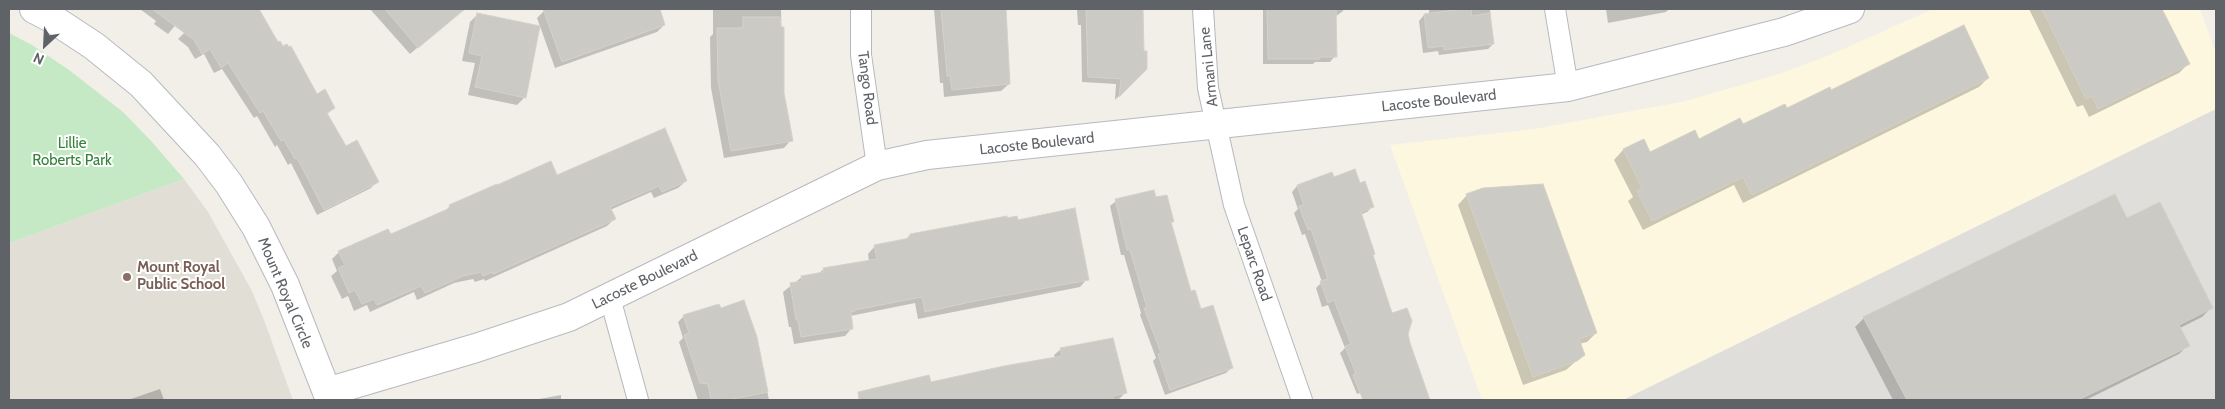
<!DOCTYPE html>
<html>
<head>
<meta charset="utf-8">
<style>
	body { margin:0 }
	#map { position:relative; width:2225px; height:409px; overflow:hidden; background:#f1efe8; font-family:Cabin,sans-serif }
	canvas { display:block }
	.frame { position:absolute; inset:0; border:10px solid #5f6368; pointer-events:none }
	.north { position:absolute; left:20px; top:20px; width:50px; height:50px; -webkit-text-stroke:4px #fff; paint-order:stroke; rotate:205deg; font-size:14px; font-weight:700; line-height:20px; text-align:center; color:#5f6368 }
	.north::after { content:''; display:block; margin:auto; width:18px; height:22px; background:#5f6368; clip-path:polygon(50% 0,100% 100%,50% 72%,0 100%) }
</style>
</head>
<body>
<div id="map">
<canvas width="2225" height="409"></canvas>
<div class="frame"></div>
<div class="north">N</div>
</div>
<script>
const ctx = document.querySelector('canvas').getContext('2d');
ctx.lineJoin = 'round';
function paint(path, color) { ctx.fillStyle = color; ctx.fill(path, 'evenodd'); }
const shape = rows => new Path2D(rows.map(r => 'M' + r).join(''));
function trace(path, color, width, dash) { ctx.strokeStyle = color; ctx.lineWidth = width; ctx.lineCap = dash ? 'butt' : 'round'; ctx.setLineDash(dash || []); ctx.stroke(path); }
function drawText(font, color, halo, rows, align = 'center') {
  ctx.font = font + ' Cabin,sans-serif'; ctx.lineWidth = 4; ctx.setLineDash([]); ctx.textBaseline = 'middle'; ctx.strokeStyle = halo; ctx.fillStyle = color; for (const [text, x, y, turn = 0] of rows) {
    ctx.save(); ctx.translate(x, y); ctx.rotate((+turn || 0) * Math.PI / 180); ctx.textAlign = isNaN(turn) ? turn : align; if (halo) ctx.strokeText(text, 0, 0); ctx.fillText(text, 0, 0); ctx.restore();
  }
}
paint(shape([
	[1933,9,2200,9,2216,53,2216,109,1623,400,1482,400,1390,145,1535,129,1686,101,1776,75,1830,55]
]), '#fef7e0');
paint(shape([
	[2216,109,2216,400,1623,400]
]), '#e0deda');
paint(shape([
	[184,179,208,212,252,291,264,320,293,400,9,400,9,243]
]), '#e1ded6');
paint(shape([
	[9,33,32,45,69,70,123,112,152,142,184,179,9,243]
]), '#c5e8c5');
paint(shape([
	[140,9,189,9,168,34,154,24,156,21],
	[227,9,258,9,278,44,316,96,334,108,327,114,346,147,377,181,371,188,317,215,291,163,288,165,277,145,275,147,257,116,254,118,222,69,214,73,204,54,195,59,188,47,178,39,184,33],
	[370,9,463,9,410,54],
	[551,9,660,9,659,10,664,25,657,32,555,68,537,18,544,11],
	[713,9,781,9,783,94,791,140,784,148,724,158,711,88,710,37,713,34],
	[934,9,1004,9,1009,84,1001,91,944,97,943,83,940,83],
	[1077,9,1141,9,1143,53,1146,69,1115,100,1116,84,1082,82,1081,25,1078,25],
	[1263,9,1343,9,1343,11,1335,17,1335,56,1330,62,1315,62,1313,64,1263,64],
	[1429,9,1490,9,1493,44,1488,49,1439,55,1438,51,1423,53,1419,21,1424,15,1429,15],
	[1606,9,1669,9,1666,12,1608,23],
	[2029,9,2161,9,2188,64,2179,73,2089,117,2083,105,2077,107],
	[478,14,525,97,517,105,468,95,475,63,462,61,470,22],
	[1988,78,1979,87,1743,203,1734,185,1643,230,1628,201,1633,197,1614,160,1623,150,1643,141,1650,154,1743,126,1831,92],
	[557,177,686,181,678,188,654,198,651,192,610,210,614,219,607,226,485,281,484,279,475,282,473,279,454,283,417,300,414,292,370,312,367,305,354,311,348,296,342,299,331,276,337,271,332,259,339,252,390,235,444,212,450,206],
	[1333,179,1359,185,1372,207,1367,212,1360,215,1392,315,1407,334,1429,400,1366,400,1363,392,1357,394,1340,353,1345,348,1328,305,1322,307,1316,288,1322,282,1305,234,1302,235,1294,213,1298,209,1292,192,1297,186],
	[1467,195,1596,333,1587,342,1579,344,1583,355,1566,370,1523,385,1458,205],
	[1155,199,1173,221,1170,224,1191,293,1232,367,1226,373,1165,395,1153,361,1156,358,1140,315,1141,313,1124,255,1121,255,1110,206,1116,201],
	[1006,220,1017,221,1087,279,1080,287,918,319,915,303,850,316,852,328,845,336,794,344,791,327,789,327,783,292,802,277,818,274,824,269,869,261,868,254,875,246,905,240,910,235],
	[2126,220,2211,308,2202,317,2180,328,2188,345,2179,354,2086,400,1893,400,1855,327,1864,318],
	[720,310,756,337,769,400,698,400,679,342,683,338,678,322,684,316],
	[1061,349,1125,393,1119,399,1113,400,866,400,871,395,1055,358,1054,355],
	[160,389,164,400,128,400],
	[561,395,561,400,538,400,539,399]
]), '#0003');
const building = shape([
	[152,9,259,9,278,42,280,41,283,46,287,44,289,47,291,46,317,94,325,89,335,108,327,113,346,146,357,140,379,182,324,210,297,158,295,159,284,140,281,141,263,111,260,113,228,63,221,68,210,49,202,54,194,40,152,9],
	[385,9,465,9,418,48,385,9],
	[543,9,660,9,665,25,562,62,543,9],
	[941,9,1006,9,1010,84,952,90,950,76,947,76,947,74,941,9],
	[1086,9,1143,9,1144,51,1147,51,1147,69,1119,97,1121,79,1088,77,1086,9],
	[1267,9,1336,9,1337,57,1320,57,1320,59,1268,59,1267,9],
	[1463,9,1471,9,1472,16,1490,13,1494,44,1444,50,1444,46,1428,48,1424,14,1463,9],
	[2042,9,2162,9,2190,64,2098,109,2092,96,2086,99,2042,9],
	[477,13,540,26,526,98,475,87,482,56,469,53,477,13],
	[743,17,780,17,781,27,784,27,784,93,793,141,731,151,718,80,717,28,743,28,743,17],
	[1964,25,1989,78,1752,195,1743,177,1652,221,1637,191,1642,188,1623,149,1644,139,1650,152,1695,130,1699,139,1740,118,1743,124,1785,104,1787,108,1830,87,1831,90,1964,25],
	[665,128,687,181,662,192,659,186,610,207,616,219,493,274,492,272,483,276,481,272,463,276,425,293,421,286,377,305,374,299,362,304,355,290,349,293,338,268,345,265,338,251,388,229,391,234,450,208,449,205,497,184,497,185,551,161,557,175,665,128],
	[1355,169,1360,183,1365,181,1374,207,1361,212,1375,254,1373,255,1392,313,1407,308,1412,321,1408,334,1410,343,1430,400,1363,400,1353,375,1356,374,1345,346,1351,344,1334,300,1328,303,1320,281,1328,279,1311,229,1308,230,1299,206,1304,205,1297,185,1332,172,1334,177,1355,169],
	[1543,184,1597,333,1579,339,1585,355,1577,361,1533,377,1466,194,1483,188,1543,184],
	[1154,190,1156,197,1167,195,1174,222,1171,222,1191,291,1195,290,1201,309,1213,305,1233,368,1170,390,1158,354,1161,353,1144,308,1147,308,1130,250,1127,250,1115,199,1154,190],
	[2115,194,2127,218,2160,202,2213,308,2179,325,2190,346,2078,400,1907,400,1863,317,2115,194],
	[1075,208,1089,280,975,301,925,312,922,297,855,310,855,311,851,312,853,329,801,337,798,320,796,320,790,283,802,281,801,276,824,272,823,268,877,259,874,245,910,238,910,234,1007,216,1007,218,1017,216,1018,220,1075,208],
	[744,300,757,337,768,392,728,400,711,400,708,384,700,383,684,335,689,333,683,315,719,304,721,308,744,300],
	[1113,338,1127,393,1113,396,1114,400,859,400,858,392,929,375,931,382,1004,366,1062,356,1060,348,1113,338]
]);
paint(building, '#cccac5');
trace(building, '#d6d1c6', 1);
const street = shape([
	[861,9,861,55,877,166],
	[1203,9,1208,88,1234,205,1302,400],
	[1555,9,1568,87],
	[610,298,638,400]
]);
const secondary = shape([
	[34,9,53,19,94,46,141,84,207,155,229,184,256,227,285,285,330,400],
	[327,392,476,348,569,317,877,166,927,155,1568,87,1784,32,1850,9]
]);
trace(street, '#b5b8bc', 22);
trace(secondary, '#b6babf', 30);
trace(street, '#fff', 20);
trace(secondary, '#fff', 28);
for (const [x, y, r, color] of [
	[127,277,5,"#8d6e63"]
]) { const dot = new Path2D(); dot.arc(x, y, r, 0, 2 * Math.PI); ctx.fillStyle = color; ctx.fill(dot); trace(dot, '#fff', 2); }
drawText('15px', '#5f6368', '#fff', [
	["Armani Lane",1209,67,-96],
	["Tango Road",867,88,83],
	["Lacoste Boulevard",1439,101,-6],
	["Lacoste Boulevard",1037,144,-6],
	["Leparc Road",1254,264,71],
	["Lacoste Boulevard",645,280,-26],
	["Mount Royal Circle",285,293,67]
]);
drawText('15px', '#348238', '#fff', [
	["Lillie",72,144],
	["Roberts Park",72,161]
]);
drawText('bold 15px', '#785e54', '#fff', [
	["Mount Royal",137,268],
	["Public School",137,285]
], 'left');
</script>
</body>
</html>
